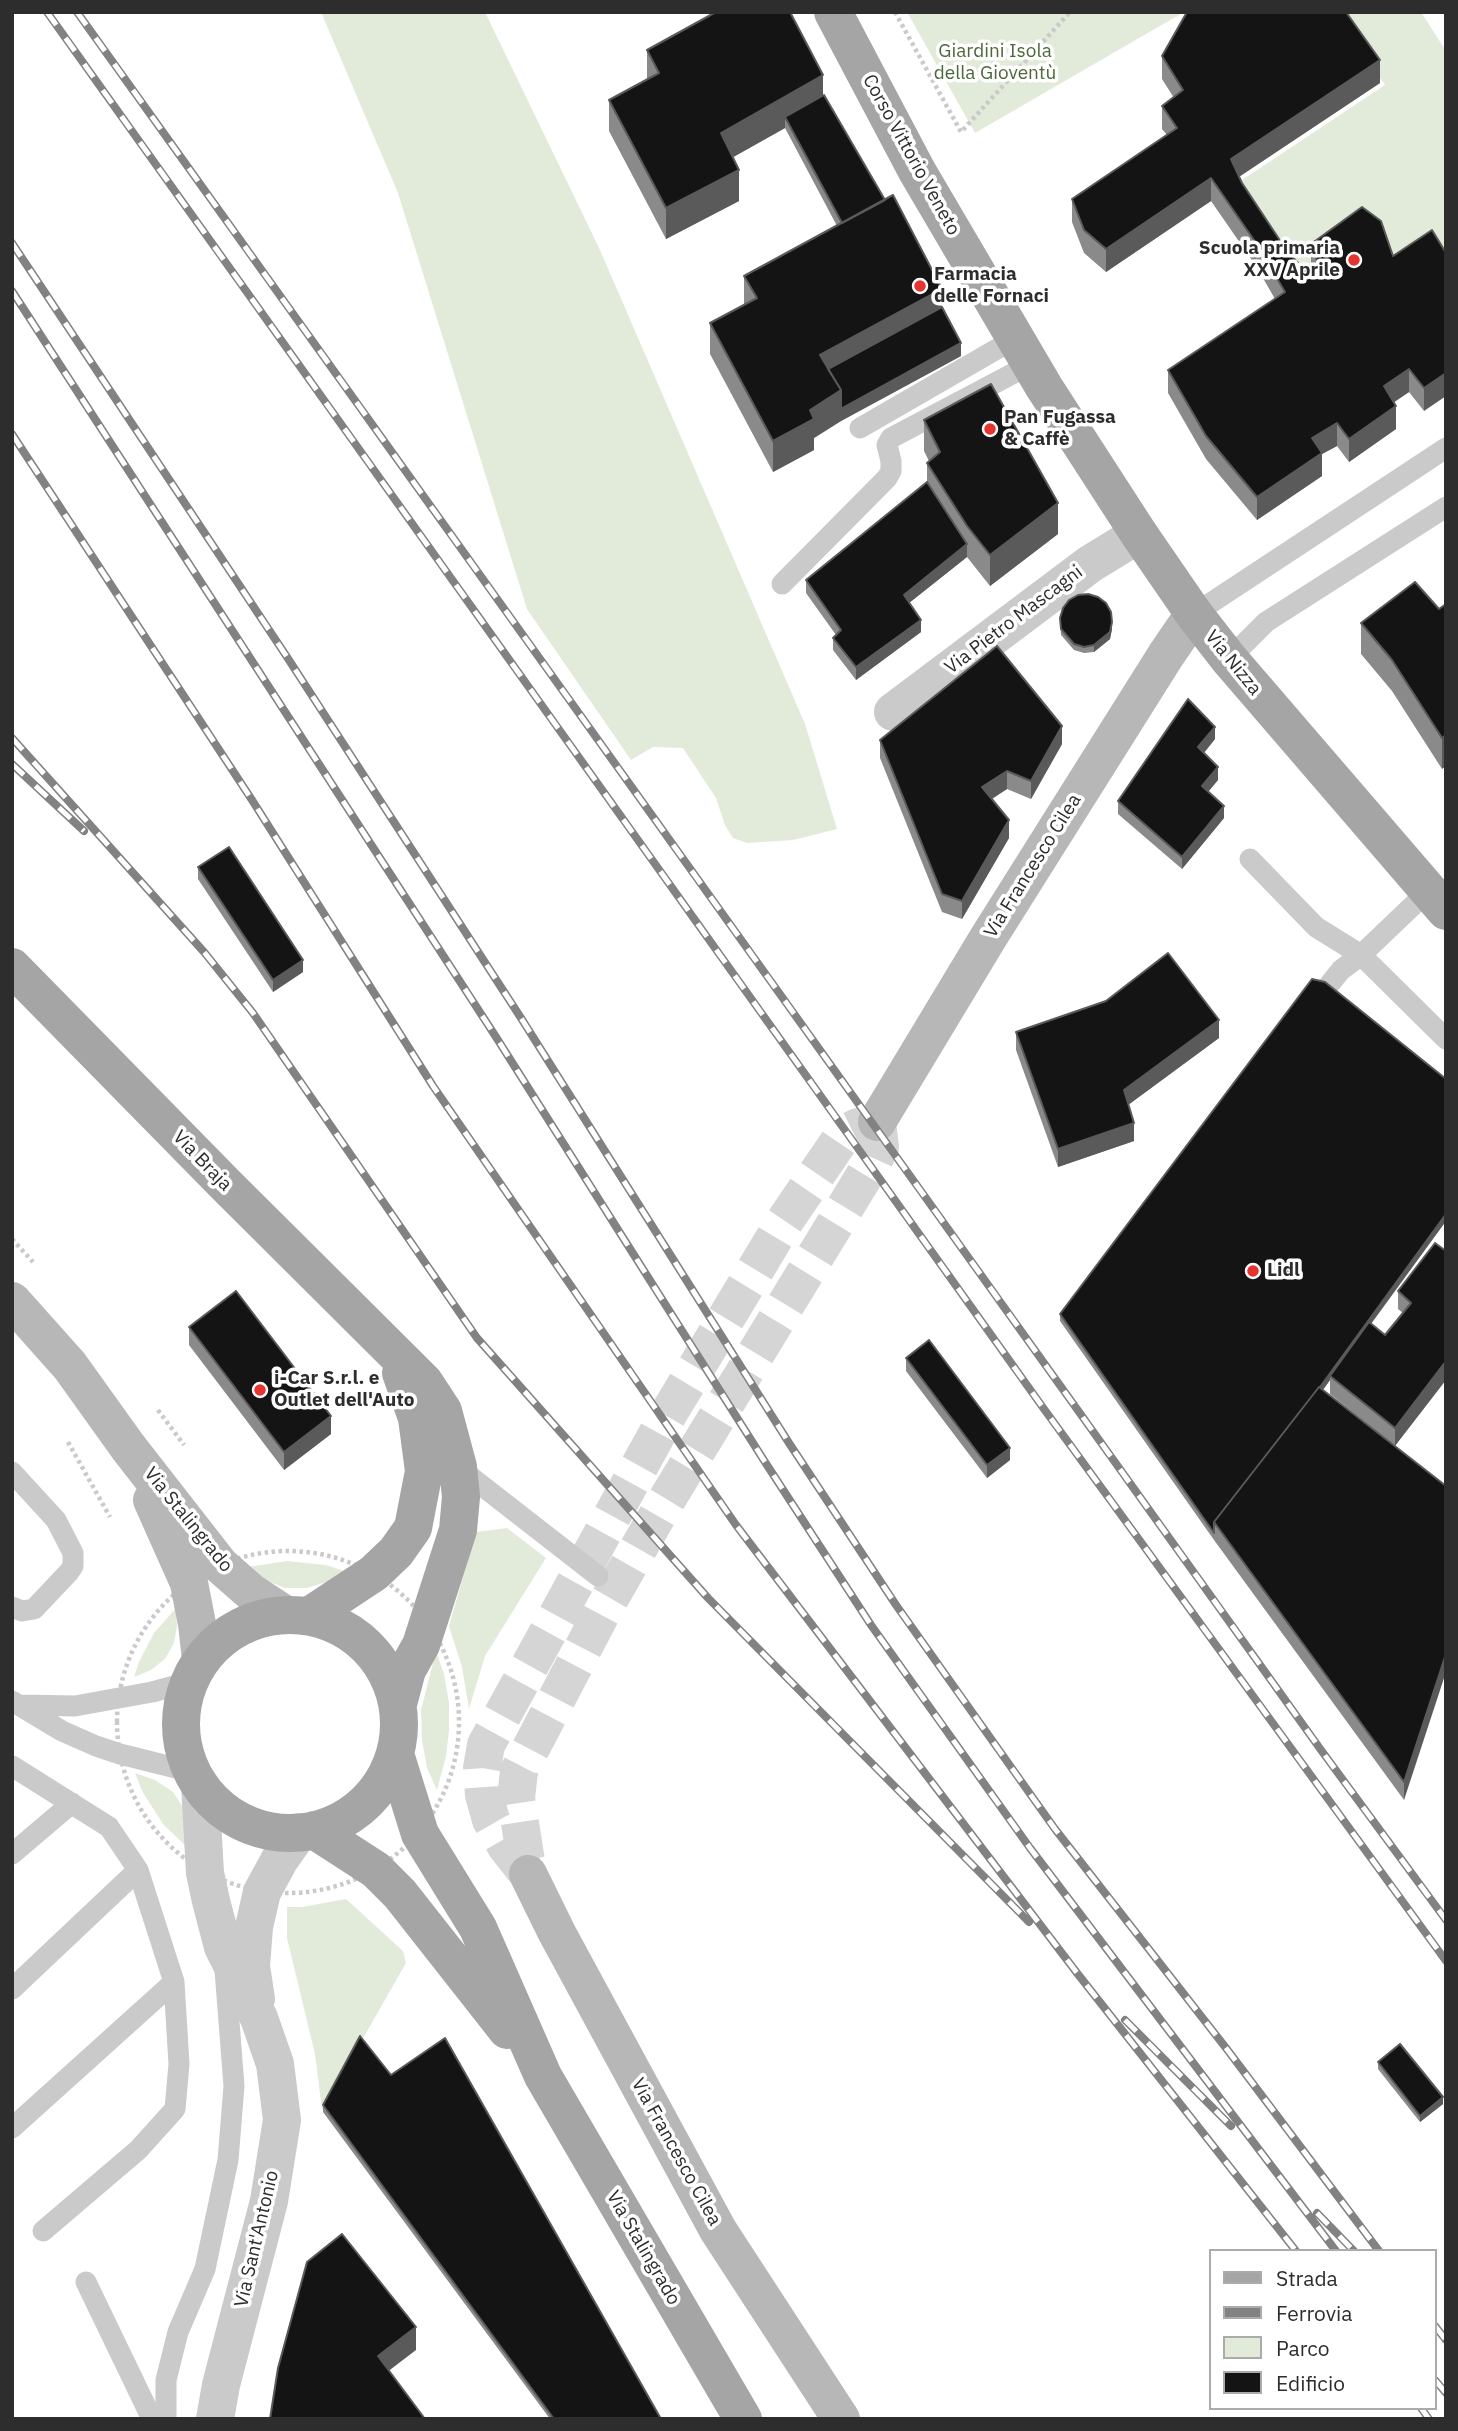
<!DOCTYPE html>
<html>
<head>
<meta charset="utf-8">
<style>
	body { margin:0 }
	#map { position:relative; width:1458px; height:2431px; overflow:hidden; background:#fff; font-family:"IBM Plex Sans",sans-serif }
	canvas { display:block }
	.frame { position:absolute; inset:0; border:14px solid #2d2d2d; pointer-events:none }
	.legend { position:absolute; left:1209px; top:2249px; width:228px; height:161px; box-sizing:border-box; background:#fff; border:2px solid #ababab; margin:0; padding:9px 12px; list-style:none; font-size:21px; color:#2d2d2d }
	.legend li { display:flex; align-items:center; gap:14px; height:35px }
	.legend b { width:35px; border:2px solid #ababab }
</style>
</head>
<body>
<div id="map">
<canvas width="1458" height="2431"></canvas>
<div class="frame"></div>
<ul class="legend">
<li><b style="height:9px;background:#a5a5a5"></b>Strada</li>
<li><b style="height:9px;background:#828282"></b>Ferrovia</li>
<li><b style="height:19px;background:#e2ebda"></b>Parco</li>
<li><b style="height:19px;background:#141414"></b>Edificio</li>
</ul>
</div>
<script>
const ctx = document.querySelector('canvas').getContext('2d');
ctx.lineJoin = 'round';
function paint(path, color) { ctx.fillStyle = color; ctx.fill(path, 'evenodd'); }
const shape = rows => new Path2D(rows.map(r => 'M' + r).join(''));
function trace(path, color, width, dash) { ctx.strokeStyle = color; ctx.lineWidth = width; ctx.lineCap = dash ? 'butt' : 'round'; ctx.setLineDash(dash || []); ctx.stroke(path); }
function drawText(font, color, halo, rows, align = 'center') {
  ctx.font = font + ' "IBM Plex Sans",sans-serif'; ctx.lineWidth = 7; ctx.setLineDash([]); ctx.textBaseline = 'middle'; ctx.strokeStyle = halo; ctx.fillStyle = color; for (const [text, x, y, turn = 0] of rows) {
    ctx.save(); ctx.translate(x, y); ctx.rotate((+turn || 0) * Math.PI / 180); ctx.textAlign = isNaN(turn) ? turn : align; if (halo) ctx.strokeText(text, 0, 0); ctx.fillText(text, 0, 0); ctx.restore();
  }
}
paint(shape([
	[321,12,485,12,600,250,805,724,837,829,793,840,747,843,733,838,725,825,716,798,683,748,653,747,631,760,527,609,398,193],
	[907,12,1184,12,975,133],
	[1334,12,1421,12,1446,51,1446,255,1397,269,1360,223,1308,266,1300,276,1239,182,1385,85],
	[507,1528,546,1558,485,1656,469,1709,462,1667,449,1626,476,1532],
	[287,1561,326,1565,344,1571,327,1582,307,1588,285,1588,265,1580,248,1567],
	[176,1608,177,1626,174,1643,165,1659,151,1670,134,1677,139,1662,154,1633],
	[436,1651,444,1674,449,1703,449,1731,446,1756,437,1790,427,1768,422,1740,421,1710],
	[135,1773,155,1780,173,1792,185,1810,191,1851,163,1824,142,1791],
	[346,1899,403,1951,406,1963,322,2110,315,2054,287,1938,287,1907,302,1907]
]), '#e2ebda');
trace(shape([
	[877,1122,880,1147,874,1160,661,1509,602,1612,519,1771,516,1798,528,1874,506,1846,491,1820,484,1795,482,1768,486,1745,667,1416,784,1222,844,1134,858,1127,877,1122]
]), '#d5d5d5', 38, [38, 19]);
trace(shape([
	[895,12,961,132,1070,12],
	[12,1239,33,1262],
	[158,1410,184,1445],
	[68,1442,110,1517],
	'117 1722a171 171 0 1 1 342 0a171 171 0 1 1-342 0Z'
]), '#cacaca', 4.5, [3.5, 3.5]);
trace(shape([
	[860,428,1016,338],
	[782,584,887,478,891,471,891,461,887,445,891,438,1031,364],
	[1194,614,1446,448],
	[1229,659,1266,622,1446,507],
	[1250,859,1316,927,1361,955,1428,891],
	[1312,1006,1341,970,1361,955,1446,1039],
	[458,1467,598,1576],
	[12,1472,56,1520,73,1553,73,1566,69,1572,34,1609,22,1611,12,1607],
	[12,1701,62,1731,96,1746,120,1754,192,1772],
	[21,1705,75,1706,152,1692,190,1682],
	[12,1766,109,1827,138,1870,174,1982,179,2064,175,2109,138,2150,43,2231],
	[12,1854,72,1803],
	[12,1989,138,1870],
	[12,2128,174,1982],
	[86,2282,152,2419],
	[166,2419,166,2380,178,2332,205,2269,228,2160,234,2086,225,1970]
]), '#cacaca', 21);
trace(shape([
	[893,712,1090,564,1139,534],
	[200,1785,205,1873,211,1901,223,1947,259,2018,275,2064,282,2120,269,2201,221,2385,215,2419],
	[256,1999,251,1966,254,1927,262,1892,280,1859,299,1832]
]), '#cacaca', 38);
trace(shape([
	[877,1122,988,938,1166,655,1194,614],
	[12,1301,70,1366,128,1447,220,1565,252,1593,284,1614],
	[152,1500,189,1583,197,1624,201,1660],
	[528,1874,557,1933,718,2230,841,2419]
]), '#b7b7b7', 38);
trace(shape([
	[833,12,917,171,1044,387,1139,534,1194,614,1229,659,1446,911],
	[12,967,226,1185,424,1382,443,1411,458,1467,461,1497,458,1530,421,1645,407,1670,398,1704],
	'181 1724a109 109 0 1 1 218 0a109 109 0 1 1-218 0Z',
	[309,1616,374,1573,396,1552,413,1528,424,1471,417,1418,401,1373],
	[395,1754,420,1834,478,1928,543,2076,743,2419],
	[314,1830,376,1870,400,1894,507,2030]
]), '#a5a5a5', 38);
const rail = shape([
	[47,12,1044,1409,1446,1961],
	[77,12,1321,1750,1446,1920],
	[12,243,287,657,521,1018,789,1443,896,1605,1055,1829,1226,2048,1379,2251],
	[12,291,496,1037,765,1462,871,1625,1030,1848,1336,2251],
	[12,434,252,800,433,1086,736,1525,1077,1973,1296,2251],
	[12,738,204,952,253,1013,477,1338,708,1598,1029,1922],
	[12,764,84,831],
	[1125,2020,1231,2126],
	[1317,2213,1354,2251],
	[1435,2326,1446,2340],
	[1435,2380,1446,2393],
	[1421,2408,1429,2419]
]);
trace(rail, '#828282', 8);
trace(rail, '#fff', 5, [16]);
paint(shape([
	[647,50,823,95,942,307,961,356,841,421,814,438,814,450,773,472,710,354,710,323,744,305,744,276,837,226,785,128,733,157,739,201,666,239,609,131,609,100,647,79],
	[1162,56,1380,83,1239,177,1242,183,1287,251,1309,275,1313,272,1311,267,1311,244,1393,256,1432,230,1424,411,1409,392,1394,402,1396,429,1349,462,1337,446,1322,454,1322,476,1257,520,1206,459,1168,393,1168,370,1275,299,1256,266,1211,201,1106,272,1084,253,1072,222,1072,199,1167,135,1162,129,1162,106,1174,98,1162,79],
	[924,420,1058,534,990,586,967,557,909,603,921,632,856,680,833,650,833,638,836,635,806,593,806,580,927,482,927,463,929,461,924,451],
	[1446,604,1442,769,1392,691,1361,654,1361,623,1439,609],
	[1060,618,1112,629,1110,639,1094,652,1084,653,1074,650,1061,635],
	[1215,739,1204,753,1218,780,1208,792,1224,818,1182,869,1118,814,1118,801],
	[880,740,1062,744,1031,799,1007,789,992,799,1009,838,962,919,942,912,880,758],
	[198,867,303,972,273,992,198,879],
	[1016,1032,1219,1038,1128,1105,1134,1141,1058,1167,1016,1050],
	[1446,1221,1371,1324,1385,1335,1403,1313,1398,1309,1398,1291,1435,1243,1395,1446,1330,1394,1330,1380,1323,1390,1446,1486,1404,1800,1214,1540,1214,1538,1214,1540,1060,1321,1060,1314],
	[189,1327,331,1434,284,1470,189,1345],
	[906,1358,1010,1460,987,1478,906,1371],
	[1378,2062,1443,2104,1420,2122,1378,2069],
	[323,2105,661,2419,550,2419,323,2112],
	[1446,2136,1446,2158,1444,2156,1444,2138]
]), '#8a8a8a');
paint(shape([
	[1380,60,1380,83,1231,182,1231,159],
	[823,75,823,106,785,117,785,128,721,164,721,133],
	[739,170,739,201,666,239,666,208],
	[1211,178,1211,201,1106,272,1106,249],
	[942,289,942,320,826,383,820,355],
	[961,343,961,356,841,421,814,438,814,450,773,472,773,441,810,410,841,390],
	[1409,369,1409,392,1384,409,1384,386],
	[1446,373,1446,396,1424,411,1424,388],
	[1396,406,1396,429,1349,462,1349,439],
	[1337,423,1337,446,1322,454,1322,476,1257,520,1257,497,1312,438],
	[1058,503,1058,534,990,586,990,555],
	[967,544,967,557,904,607,904,595],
	[921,620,921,632,856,680,856,667],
	[1112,622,1112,629,1110,639,1094,652,1094,645],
	[1062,726,1062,744,1031,799,1031,781],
	[1215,727,1215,739,1198,760,1198,747],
	[1446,735,1446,766,1442,769,1442,738],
	[1218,767,1218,780,1202,799,1202,786],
	[1007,771,1007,789,982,805,982,787],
	[1224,806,1224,818,1182,869,1182,857],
	[1009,820,1009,838,962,919,962,901],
	[303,960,303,972,273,992,273,980],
	[1219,1020,1219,1038,1124,1108,1124,1090],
	[1134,1123,1134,1141,1058,1167,1058,1149],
	[1446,1214,1446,1221,1332,1377,1330,1376,1330,1380,1221,1530,1218,1527],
	[1446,1361,1446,1380,1395,1446,1395,1428],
	[331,1416,331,1434,284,1470,284,1452],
	[1010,1448,1010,1460,987,1478,987,1465],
	[1446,1654,1446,1672,1404,1800,1404,1782],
	[1443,2097,1443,2104,1420,2122,1420,2116],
	[416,2327,416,2350,378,2379,378,2356]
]), '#5a5a5a');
const building = shape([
	[716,12,790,12,823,75,721,133,739,170,666,208,609,100,659,73,647,50,716,12],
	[1187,12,1346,12,1380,60,1231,159,1242,183,1287,251,1309,275,1319,266,1311,244,1362,207,1381,221,1393,256,1432,230,1446,253,1446,373,1424,388,1409,369,1384,386,1396,406,1349,439,1337,423,1312,438,1322,453,1257,497,1206,436,1168,370,1285,292,1256,243,1211,178,1106,249,1084,230,1072,199,1177,128,1162,106,1183,90,1162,56,1187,12],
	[824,95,885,200,842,223,785,117,824,95],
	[893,195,942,289,820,355,841,390,810,410,814,419,773,441,710,323,757,298,744,276,893,195],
	[942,307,961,343,841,409,841,390,828,369,942,307],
	[991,384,1058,503,990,555,967,526,927,463,940,452,924,420,991,384],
	[927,482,967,544,904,595,921,620,856,667,833,638,841,630,806,580,927,482],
	[1415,582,1439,609,1446,604,1446,735,1442,738,1392,660,1361,623,1415,582],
	[1088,594,1098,597,1106,603,1111,612,1112,622,1110,632,1094,645,1084,647,1074,644,1061,629,1060,618,1063,608,1069,600,1078,595,1088,594],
	[997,646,1062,726,1031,781,1007,771,982,787,1009,820,962,901,942,894,880,740,997,646],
	[1188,699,1215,727,1198,747,1218,767,1202,786,1224,806,1182,857,1118,801,1188,699],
	[229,847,303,960,273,980,198,867,229,847],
	[1168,953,1219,1020,1124,1090,1134,1123,1058,1149,1016,1032,1106,1001,1168,953],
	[1312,979,1325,982,1446,1079,1446,1214,1320,1387,1319,1387,1214,1522,1214,1533,1060,1314,1312,979],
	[1435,1243,1446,1251,1446,1361,1395,1428,1330,1376,1369,1322,1385,1335,1411,1303,1398,1291,1435,1243],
	[236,1291,331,1416,284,1452,189,1327,236,1291],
	[929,1340,1010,1448,987,1465,906,1358,929,1340],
	[1319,1387,1446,1486,1446,1654,1404,1782,1214,1522,1319,1387],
	[360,2036,391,2075,445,2038,661,2419,554,2419,323,2105,360,2036],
	[1400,2044,1443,2097,1420,2116,1378,2062,1400,2044],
	[342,2234,416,2327,378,2356,425,2419,270,2419,278,2368,307,2262,342,2234]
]);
paint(building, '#141414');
trace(building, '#5a5a5a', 2);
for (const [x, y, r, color] of [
	[1354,260,7,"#e5342f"],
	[920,286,7,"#e5342f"],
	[990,429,7,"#e5342f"],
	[1253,1271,7,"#e5342f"],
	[260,1390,7,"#e5342f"]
]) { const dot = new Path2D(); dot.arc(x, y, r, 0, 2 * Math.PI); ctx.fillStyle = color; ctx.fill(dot); trace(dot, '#fff', 2.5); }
drawText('19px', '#4c683b', '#fff', [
	["Giardini Isola",995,52],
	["della Gioventù",995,74]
]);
drawText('19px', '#2d2d2d', '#fff', [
	["Corso Vittorio Veneto",911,155,61],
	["Via Pietro Mascagni",1014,620,-37],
	["Via Nizza",1233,663,51],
	["Via Francesco Cilea",1033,866,-58],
	["Via Braja",202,1161,46],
	["Via Stalingrado",188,1520,51],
	["Via Francesco Cilea",676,2152,61],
	["Via Sant'Antonio",257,2239,-77],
	["Via Stalingrado",643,2248,60]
]);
drawText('bold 19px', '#2d2d2d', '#fff', [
	["Scuola primaria",1340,249,"right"],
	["XXV Aprile",1340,271,"right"],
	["Farmacia",934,275],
	["delle Fornaci",934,297],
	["Pan Fugassa",1004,418],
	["& Caffè",1004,440],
	["Lidl",1267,1271],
	["i-Car S.r.l. e",274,1379],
	["Outlet dell'Auto",274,1401]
], 'left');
</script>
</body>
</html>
